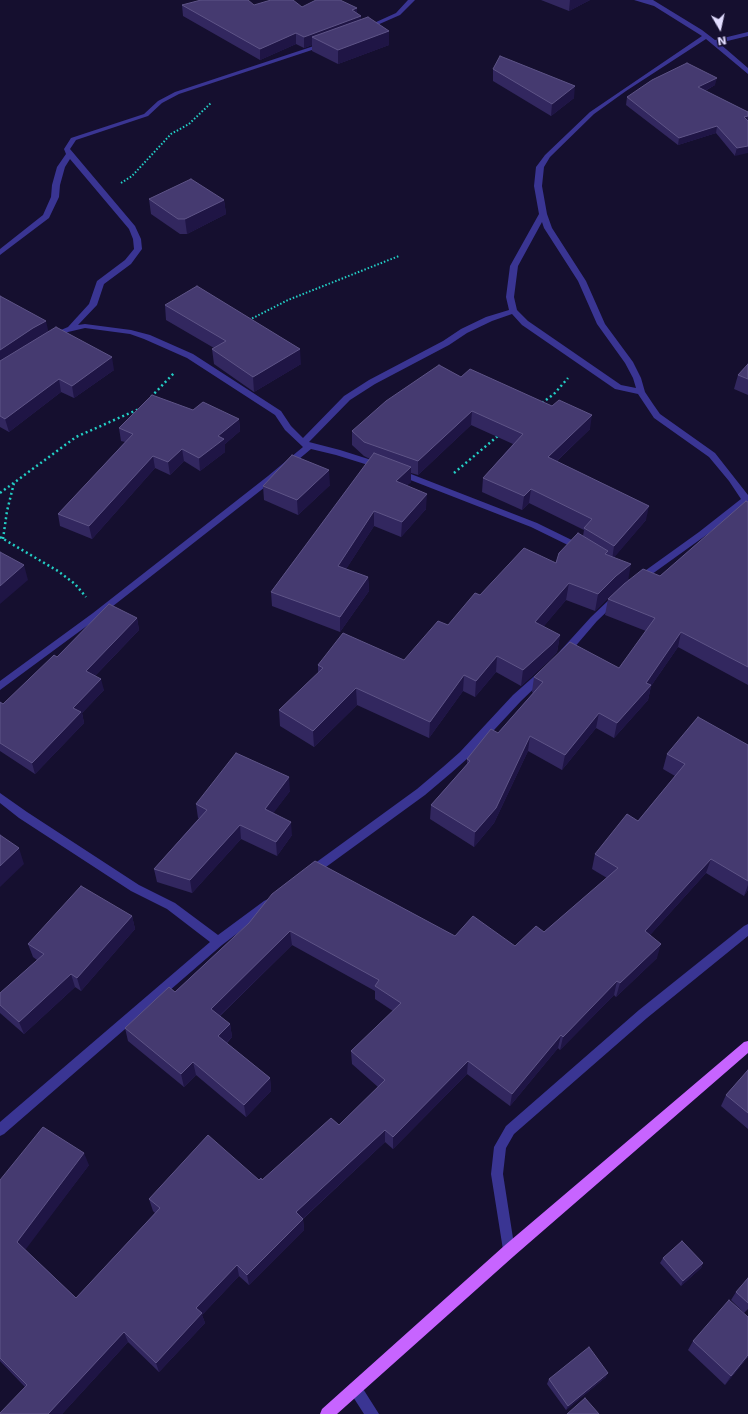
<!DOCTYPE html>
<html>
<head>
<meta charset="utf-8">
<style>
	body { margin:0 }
	#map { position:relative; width:748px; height:1414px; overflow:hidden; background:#150f2f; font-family:"DejaVu Sans",sans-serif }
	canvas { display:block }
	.north { position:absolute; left:700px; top:8px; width:40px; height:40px; -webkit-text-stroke:3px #150f2f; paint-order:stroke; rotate:171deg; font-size:11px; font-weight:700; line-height:16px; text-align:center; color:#e2ddff }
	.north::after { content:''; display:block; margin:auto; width:14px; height:18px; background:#e2ddff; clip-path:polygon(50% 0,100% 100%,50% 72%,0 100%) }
</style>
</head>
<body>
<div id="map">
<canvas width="748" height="1414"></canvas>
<div class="north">N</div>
</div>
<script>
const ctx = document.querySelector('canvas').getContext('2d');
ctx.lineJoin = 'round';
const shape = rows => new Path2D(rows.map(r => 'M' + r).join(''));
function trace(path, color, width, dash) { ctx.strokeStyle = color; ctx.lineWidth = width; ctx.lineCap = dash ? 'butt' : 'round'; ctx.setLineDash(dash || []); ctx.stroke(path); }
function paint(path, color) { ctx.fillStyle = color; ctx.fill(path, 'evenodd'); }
trace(shape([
	[121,183,132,176,171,134,189,124,211,103],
	[249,320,288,300,399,256]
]), '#23cec5', 2, [1.5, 2]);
trace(shape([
	[151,397,175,372],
	[542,403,554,394,568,378],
	[454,473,499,435],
	[0,493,76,437,139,409],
	[0,537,58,571,75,584,86,597],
	[3,539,7,511,14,483]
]), '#23cec5', 2.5, [2, 3]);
paint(shape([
	[408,0,415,0,400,15,368,29,363,28,396,13,408,0],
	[634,0,653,0,702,30,715,40,748,32,748,36,719,43,748,68,748,74,706,39,626,91,594,114,550,157,544,167,542,186,547,214,552,228,586,281,605,324,633,362,641,378,645,392,653,404,660,414,715,453,748,495,748,503,705,536,641,582,635,582,633,580,635,578,699,532,741,499,729,481,709,457,654,418,638,394,615,389,522,325,512,314,492,321,467,333,449,345,375,384,350,400,309,442,340,450,384,464,385,466,384,468,381,469,336,455,311,449,274,480,99,617,0,690,0,681,93,613,268,476,303,447,285,430,275,415,187,358,144,339,130,334,85,328,68,332,55,339,49,339,49,335,68,327,89,304,97,281,125,260,134,249,133,239,129,229,70,159,65,167,60,185,59,197,49,218,0,255,0,249,43,215,51,197,52,185,57,167,66,154,64,149,71,138,144,114,158,101,175,92,323,43,327,43,327,45,179,94,162,103,148,116,76,140,70,149,135,226,141,239,142,249,131,264,104,284,97,305,78,325,85,324,131,330,150,335,193,354,281,411,291,426,303,438,344,396,369,380,443,341,461,329,486,317,509,310,506,297,510,266,539,214,534,186,536,167,545,155,590,112,702,36,654,6,634,0],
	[542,222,544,228,578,281,597,324,625,363,633,378,636,388,621,385,528,321,517,310,514,297,518,266,542,222],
	[398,469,537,523,584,546,586,548,584,550,578,550,531,527,395,474,394,472,395,470,398,469],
	[616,595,621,598,619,600,597,621,567,656,561,656,559,653,561,650,591,617,613,596,616,595],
	[543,670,546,671,548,674,546,677,521,701,468,758,451,773,425,795,315,875,311,877,307,875,306,872,307,869,417,789,443,767,460,752,513,695,540,671,543,670],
	[0,793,27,812,139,885,175,903,218,935,264,901,268,899,272,901,274,904,272,907,222,945,4,1134,0,1136,0,1122,210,942,167,909,131,891,19,818,0,803,0,793],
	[748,924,748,936,647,1018,514,1134,506,1148,503,1174,515,1251,514,1256,509,1257,504,1256,491,1174,494,1147,506,1126,639,1010,744,926,748,924],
	[355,1382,360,1384,379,1414,364,1414,348,1389,350,1384,355,1382]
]), '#3a3593');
paint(shape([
	[748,1041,748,1053,514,1256,337,1414,320,1414,322,1409,504,1246,744,1042,748,1041]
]), '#c764ff');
paint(shape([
	[541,0,590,0,569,11],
	[182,5,302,7,357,8,357,13,361,20,389,31,389,45,338,64,312,51,312,45,304,48,296,44,260,60,183,16],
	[493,69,574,98,551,116,493,81],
	[715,85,705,91,748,112,735,156,716,133,678,145,626,105,627,97],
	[149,199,224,200,226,214,187,234,180,234,151,214],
	[0,296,48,331,114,370,74,398,61,392,9,432,0,427],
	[165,305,301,364,254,392,214,364,212,349,214,348,166,320],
	[748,364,748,395,734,389,738,375],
	[461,377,590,429,557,461,646,520,614,557,629,580,660,576,748,502,748,685,678,647,651,686,648,700,614,738,596,728,562,770,528,751,494,823,474,847,430,819,431,805,467,764,467,759,498,733,533,693,532,692,534,677,619,668,646,631,605,615,608,599,619,588,613,593,595,611,566,600,543,627,560,635,557,652,550,660,521,686,496,672,475,697,463,691,429,738,357,705,314,747,280,726,279,710,318,673,318,665,404,660,448,625,480,595,556,563,583,536,584,530,529,503,522,510,482,492,483,478,513,444,471,425,418,475,411,473,411,482,407,485,426,509,401,537,374,526,346,569,368,577,369,591,340,632,272,606,271,592,370,459,364,456,352,445,352,431],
	[193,410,239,419,240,431,225,444,225,452,200,471,184,461,170,475,155,468,92,539,60,526,58,514,125,442,121,441,119,428],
	[330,485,298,515,264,500,263,486],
	[137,618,139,630,95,676,104,690,82,713,84,723,35,774,0,751,0,702,3,704,57,657],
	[748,745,748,890,744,896,706,873,650,935,657,958,616,997,614,995,560,1050,558,1048,510,1106,467,1074,393,1149,385,1142,303,1219,304,1230,249,1285,239,1276,202,1315,205,1323,159,1372,128,1342,62,1414,0,1414,25,1387,0,1361,0,1180,89,1165,25,1249,76,1298,155,1213,153,1211,149,1199,262,1180,339,1125,378,1087,352,1064,351,1051,393,1011,375,999,375,991,292,945,220,1016,230,1024,232,1037,227,1043,270,1078,271,1091,246,1117,196,1075,184,1087,128,1041,125,1028,175,992,249,923,455,936,515,946,544,932,607,878,592,869,595,854,638,821,675,776,663,769,667,754],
	[290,791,273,813,292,835,277,856,241,839,192,893,157,882,154,869,199,818,198,818,196,804],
	[132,916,135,929,81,991,75,987,24,1034,0,1013,0,993,37,960,33,957,28,944],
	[748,1070,748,1129,721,1106,726,1095],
	[663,1258,703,1263,701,1268,681,1286,660,1263],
	[748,1278,748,1309,744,1313,731,1300,736,1292],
	[693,1341,748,1357,725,1385,688,1350],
	[606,1377,566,1410,547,1384,549,1379]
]), '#32275f');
paint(shape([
	[570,0,590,0,569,11],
	[357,8,357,18,361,16,361,27,312,37,312,45,304,48,304,37],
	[389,31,389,45,338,64,338,50],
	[296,33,296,44,260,60,260,49],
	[717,78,715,85,697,95,698,87],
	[575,86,574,98,551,116,552,104],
	[748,116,748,123,744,117],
	[717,126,716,133,678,145,679,138],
	[748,146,748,153,735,156,737,148],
	[224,200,226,214,187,234,185,219],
	[46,321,49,334,0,365,0,350,33,328],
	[300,349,301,364,254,392,253,377],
	[112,357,114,370,74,398,72,386],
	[59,379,61,392,9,432,5,419],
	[472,411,471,425,418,475,418,461],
	[592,415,590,429,546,471,548,457],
	[239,419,240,431,225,444,225,452,200,471,199,458,218,436],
	[182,449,184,461,170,475,168,462],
	[153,456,155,468,92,539,89,526],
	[411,467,411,482,396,496,396,481],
	[329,470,330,485,298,515,297,500],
	[531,489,529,503,522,510,524,496],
	[427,494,426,509,401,537,402,522],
	[649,506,646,520,612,560,614,546],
	[374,511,374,526,339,580,338,566],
	[631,564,628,581,613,593,595,611,598,594,616,576],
	[24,565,28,580,0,604,0,586],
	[368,577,369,591,340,632,340,617],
	[569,583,566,600,533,639,535,622],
	[137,618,139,630,89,682,86,671],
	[681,632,678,647,651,686,648,700,614,738,617,723],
	[560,635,557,652,550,660,521,686,523,670],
	[497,656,496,672,475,697,476,681],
	[464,675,463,691,429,738,430,722],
	[101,679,104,690,82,713,84,723,35,774,32,763,73,708],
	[356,688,357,705,314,747,313,731],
	[599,713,596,728,562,770,565,755],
	[530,736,528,751,494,823,474,847,475,832],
	[289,777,290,791,266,823,265,809],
	[291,822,292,835,277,856,276,842],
	[240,825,241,839,192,893,190,880],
	[19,848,24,864,0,887,0,866],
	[711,859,706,873,641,945,645,931],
	[748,885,748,890,744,896],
	[132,916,135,929,81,991,77,978],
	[290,931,292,945,213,1022,211,1009],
	[661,944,657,958,616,997,620,983],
	[71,974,75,987,24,1034,19,1022],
	[617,981,614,995,560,1050,563,1037],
	[230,1024,232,1037,220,1049,218,1036],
	[561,1035,558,1048,510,1106,512,1094],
	[468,1061,467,1074,393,1149,393,1137],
	[193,1062,196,1075,184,1087,181,1074],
	[270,1078,271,1091,246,1117,244,1105],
	[385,1130,385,1142,297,1224,296,1212],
	[84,1153,89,1165,23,1253,17,1242],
	[303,1219,304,1230,249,1285,247,1275],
	[703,1263,701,1268,681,1286,683,1281],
	[237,1265,239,1276,202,1315,205,1323,159,1372,156,1363,196,1308],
	[124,1332,128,1342,62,1414,48,1414],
	[748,1355,748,1357,725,1385,731,1376],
	[608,1373,606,1377,566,1410,568,1406]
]), '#1f1545');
const building = shape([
	[201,0,248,0,254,5,271,0,293,0,302,7,316,0,340,0,357,8,352,10,361,16,304,37,296,33,260,49,182,5,201,0],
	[368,17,389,31,338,50,312,37,368,17],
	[500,56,575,86,552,104,493,69,500,56],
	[687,63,717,78,698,87,748,112,748,116,744,117,748,121,748,146,737,148,717,126,679,138,627,97,652,80,687,63],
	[191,179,224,200,185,219,178,219,149,199,191,179],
	[197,286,300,349,253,377,212,349,226,341,165,305,197,286],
	[0,296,46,321,33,328,0,350,0,296],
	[56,327,112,357,72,386,59,379,5,419,0,416,0,361,56,327],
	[748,364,748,379,738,375,748,364],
	[439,365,461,377,470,369,552,406,559,400,592,415,548,457,649,506,614,546,584,528,592,519,531,489,524,496,483,478,523,434,472,411,418,461,364,442,352,431,386,401,439,365],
	[152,395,193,410,203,402,239,419,218,436,224,439,199,458,182,449,168,462,153,456,89,526,58,514,133,434,119,428,152,395],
	[374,453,411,467,396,481,427,494,402,522,374,511,338,566,368,577,340,617,271,592,374,453],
	[292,455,329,470,297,500,263,486,292,455],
	[746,501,748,502,748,667,681,632,646,683,651,685,617,723,599,713,565,755,530,736,496,808,475,832,431,805,470,761,467,759,491,729,498,733,543,682,534,677,570,642,619,668,655,618,608,599,624,584,643,569,660,576,746,501],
	[578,533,608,551,605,554,631,564,616,576,598,594,569,583,535,622,560,635,552,644,523,670,497,656,476,681,464,675,430,722,356,688,313,731,279,710,323,668,318,665,343,633,404,660,438,621,448,625,475,593,480,595,524,548,556,563,559,553,578,533],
	[0,552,24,565,0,586,0,552],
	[109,604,137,618,86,671,101,679,73,708,81,712,32,763,0,743,0,702,3,704,54,655,57,657,109,604],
	[698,717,748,745,748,881,711,859,645,931,661,944,620,983,617,981,563,1037,561,1035,512,1094,468,1061,393,1137,385,1130,296,1212,303,1219,247,1275,237,1265,196,1308,202,1313,156,1363,124,1332,48,1414,0,1414,0,1413,27,1385,0,1358,0,1180,43,1127,84,1153,17,1242,76,1298,160,1208,149,1199,208,1135,259,1180,261,1178,262,1180,331,1118,339,1125,385,1080,351,1051,401,1003,375,986,379,980,290,931,211,1009,230,1024,218,1036,270,1078,244,1105,193,1062,181,1074,125,1028,169,987,175,992,249,923,272,894,315,861,455,936,473,916,515,946,536,926,544,932,618,868,595,854,627,814,638,821,685,764,667,754,698,717],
	[236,753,289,777,265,809,291,822,276,842,240,825,190,880,154,869,207,810,196,804,236,753],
	[0,835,19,848,0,866,0,835],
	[81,886,132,916,77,978,71,974,19,1022,0,1005,0,993,44,954,28,944,81,886],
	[748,1070,748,1113,726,1095,748,1070],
	[682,1241,703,1263,683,1281,663,1258,682,1241],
	[748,1278,748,1303,736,1292,748,1278],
	[729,1300,748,1317,748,1355,731,1376,693,1341,729,1300],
	[589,1347,608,1373,568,1406,549,1379,589,1347],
	[585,1398,599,1414,567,1414,585,1398]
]);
paint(building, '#453a70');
trace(building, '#5e5487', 1);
</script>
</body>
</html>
